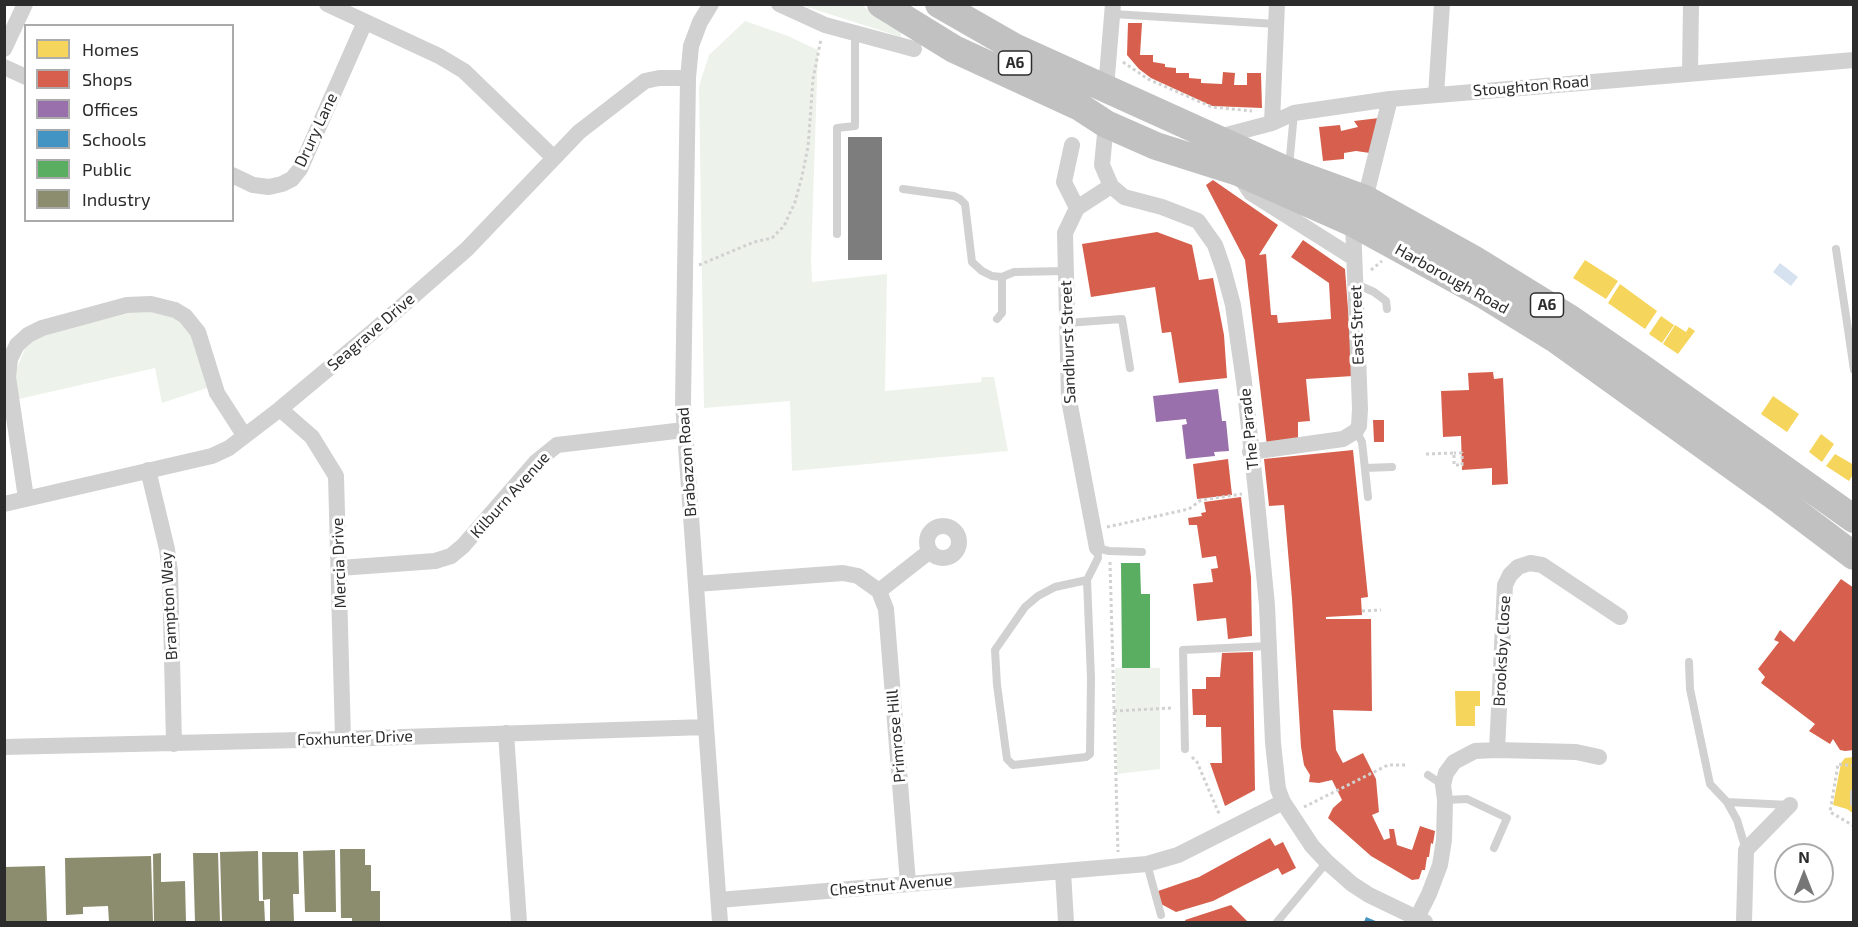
<!DOCTYPE html>
<html>
<head>
<meta charset="utf-8">
<style>
	body { margin:0 }
	#map { position:relative; width:1858px; height:927px; overflow:hidden; background:#fff; font-family:"Exo 2",sans-serif }
	canvas { display:block }
	.frame { position:absolute; inset:0; border:6px solid #2c2c2c; pointer-events:none }
	.legend { position:absolute; left:24px; top:24px; width:210px; height:198px; box-sizing:border-box; background:#fff; border:2px solid #ababab; margin:0; padding:8px 10px; list-style:none; font-size:18px; color:#2c2c2c }
	.legend li { display:flex; align-items:center; gap:12px; height:30px }
	.legend b { width:30px; border:2px solid #ababab }
	.north { position:absolute; left:1774px; top:843px; width:60px; height:60px; box-sizing:border-box; background:#fff; border:2px solid #ababab; border-radius:50%; rotate:0deg; font-size:16px; font-weight:700; line-height:24px; text-align:center; color:#2c2c2c }
	.north::after { content:''; display:block; margin:auto; width:21px; height:27px; background:#767676; clip-path:polygon(50% 0,100% 100%,50% 72%,0 100%) }
</style>
</head>
<body>
<div id="map">
<canvas width="1858" height="927"></canvas>
<div class="frame"></div>
<ul class="legend">
<li><b style="height:16px;background:#f6d55c"></b>Homes</li>
<li><b style="height:16px;background:#d6604d"></b>Shops</li>
<li><b style="height:16px;background:#9970ab"></b>Offices</li>
<li><b style="height:16px;background:#4393c3"></b>Schools</li>
<li><b style="height:16px;background:#5aae61"></b>Public</li>
<li><b style="height:16px;background:#8c8c6e"></b>Industry</li>
</ul>
<div class="north">N</div>
</div>
<script>
const ctx = document.querySelector('canvas').getContext('2d');
ctx.lineJoin = 'round';
function paint(path, color) { ctx.fillStyle = color; ctx.fill(path, 'evenodd'); }
const shape = rows => new Path2D(rows.map(r => 'M' + r).join(''));
function trace(path, color, width, dash) { ctx.strokeStyle = color; ctx.lineWidth = width; ctx.lineCap = dash ? 'butt' : 'round'; ctx.setLineDash(dash || []); ctx.stroke(path); }
function drawText(font, color, halo, rows, align = 'center') {
  ctx.font = font + ' "Exo 2",sans-serif'; ctx.lineWidth = 6; ctx.setLineDash([]); ctx.textBaseline = 'middle'; ctx.strokeStyle = halo; ctx.fillStyle = color; for (const [text, x, y, turn = 0] of rows) {
    ctx.save(); ctx.translate(x, y); ctx.rotate((+turn || 0) * Math.PI / 180); ctx.textAlign = isNaN(turn) ? turn : align; if (halo) ctx.strokeText(text, 0, 0); ctx.fillText(text, 0, 0); ctx.restore();
  }
}
paint(shape([
	[801,5,861,5,901,30,901,37],
	[745,21,788,36,818,50,811,260,812,282,887,274,885,391,981,382,982,377,994,377,1008,451,792,471,790,401,704,408,699,86,709,55],
	[142,310,176,318,192,334,207,388,162,403,155,368,19,399,15,379,17,368,25,349,35,339,45,334],
	[1115,668,1160,668,1160,769,1117,774]
]), '#edf3ea');
paint(shape([
	[1780,263,1798,277,1791,286,1773,272]
]), '#d7e2f0');
paint(shape([
	[1585,260,1618,281,1606,299,1573,278],
	[1620,284,1657,311,1645,329,1608,303],
	[1661,316,1674,325,1662,343,1649,334],
	[1675,325,1686,332,1689,327,1695,331,1678,354,1663,344],
	[1773,396,1799,414,1787,432,1761,414],
	[1821,434,1834,444,1822,462,1809,452],
	[1835,454,1854,465,1854,473,1849,481,1826,466],
	[1455,691,1480,691,1480,706,1475,706,1475,726,1456,726],
	[1854,757,1854,814,1847,809,1833,805,1841,763,1845,758]
]), '#f6d55c');
paint(shape([
	[1128,23,1142,23,1140,55,1153,55,1153,62,1165,64,1165,67,1176,68,1176,73,1189,73,1189,78,1201,79,1201,83,1222,84,1223,72,1235,73,1234,85,1247,85,1247,73,1261,73,1262,108,1212,106,1151,78,1139,69,1127,55],
	[1379,118,1370,153,1356,151,1344,153,1344,159,1323,161,1319,127,1340,125,1341,131,1358,127,1354,121],
	[1213,180,1278,225,1259,255,1266,254,1271,315,1277,315,1278,323,1331,319,1329,283,1291,257,1303,240,1345,269,1353,376,1306,379,1310,421,1298,422,1298,444,1267,446,1245,260,1206,185],
	[1157,232,1192,245,1199,280,1213,278,1224,335,1227,378,1179,383,1171,332,1162,333,1155,287,1091,297,1082,244],
	[1493,372,1494,379,1503,378,1508,484,1492,485,1492,468,1462,470,1461,436,1443,437,1441,391,1469,390,1468,373],
	[1373,420,1384,420,1384,442,1374,442],
	[1353,450,1368,597,1361,598,1362,615,1326,617,1326,619,1371,619,1372,711,1333,710,1336,750,1343,763,1363,753,1376,779,1379,812,1372,815,1384,840,1390,838,1389,829,1394,829,1397,845,1412,850,1420,826,1435,831,1433,844,1431,843,1429,857,1427,857,1425,870,1422,870,1419,879,1412,880,1371,856,1328,818,1333,808,1342,800,1332,780,1319,783,1309,782,1310,775,1304,765,1301,747,1292,599,1284,505,1269,506,1264,459],
	[1228,459,1232,495,1197,499,1193,464],
	[1241,497,1251,577,1252,636,1228,639,1226,618,1197,621,1193,584,1213,582,1211,569,1218,568,1216,556,1202,558,1197,525,1189,525,1188,518,1202,516,1201,513,1206,512,1204,502],
	[1841,579,1854,588,1854,750,1845,751,1840,750,1833,739,1830,744,1809,731,1815,724,1761,683,1765,677,1758,669,1779,642,1774,640,1780,630,1794,642],
	[1253,652,1255,790,1225,806,1210,763,1222,763,1221,727,1206,727,1206,715,1193,715,1192,689,1206,689,1206,677,1220,677,1222,653],
	[1270,838,1275,846,1283,842,1296,868,1282,875,1278,868,1213,901,1176,912,1161,904,1158,891,1199,877],
	[1231,905,1248,922,1186,922,1185,920]
]), '#d6604d');
paint(shape([
	[1218,389,1222,421,1226,421,1229,451,1214,452,1215,456,1186,459,1182,425,1187,424,1186,419,1156,422,1153,396]
]), '#9970ab');
paint(shape([
	[1366,917,1378,922,1364,922]
]), '#4393c3');
paint(shape([
	[1121,563,1140,563,1141,594,1150,594,1150,668,1122,668]
]), '#5aae61');
paint(shape([
	[340,849,365,849,365,865,371,865,371,891,380,891,380,922,352,922,352,918,341,918],
	[335,850,336,912,305,912,303,851],
	[258,851,259,901,264,901,265,922,222,922,220,852],
	[262,852,298,852,299,894,293,894,294,922,270,922,270,899,263,900],
	[161,853,161,882,185,881,186,922,154,922,153,854],
	[193,853,218,853,220,922,195,922],
	[151,856,153,922,109,922,108,906,83,907,83,914,66,915,65,858],
	[45,866,47,922,4,922,4,867]
]), '#8c8c6e');
paint(shape([
	[848,137,882,137,882,260,848,260]
]), '#7d7d7d');
trace(shape([
	[1123,62,1148,79,1212,107,1252,111],
	[699,265,754,242,772,238,784,226,795,202,802,176,808,147,813,79,821,39],
	[1371,270,1382,261],
	[1426,454,1454,453,1454,465,1462,465,1462,453,1454,453],
	[1107,527,1189,509,1201,500,1242,494],
	[1110,562,1118,852],
	[1362,611,1381,610],
	[1114,711,1172,708],
	[1192,757,1197,762,1220,816],
	[1854,766,1838,764,1830,812,1854,826],
	[1304,807,1388,765,1406,765]
]), '#d1d1d1', 3, [3, 3]);
trace(shape([
	[1113,14,1276,24],
	[1289,167,1294,113],
	[903,189,954,196,960,199,965,204,972,262,982,271,992,276,1002,277,1014,272,1066,271],
	[837,234,837,128,855,126,855,34],
	[1836,249,1854,370],
	[1356,284,1374,292,1386,301,1387,309],
	[997,319,1002,313,1002,277],
	[1067,323,1122,319,1130,368],
	[1356,431,1362,442,1368,497],
	[1365,468,1392,467],
	[1087,580,1091,678,1090,754,1086,757,1013,765,1007,759,997,685,995,650,1025,607,1038,596,1055,587,1087,580],
	[1087,580,1098,558,1097,548,1109,551,1142,552],
	[1689,662,1690,689,1710,784,1727,802,1737,820,1746,850],
	[1185,749,1183,650,1269,646],
	[1428,775,1443,785],
	[1854,793,1854,803],
	[1445,800,1467,799,1507,818,1494,848],
	[1727,802,1790,805],
	[1147,864,1161,915],
	[1277,922,1327,862]
]), '#d1d1d1', 8);
trace(shape([
	[327,4,439,56,464,71,554,158],
	[711,4,700,22,691,46,688,78,683,404,720,922],
	[779,4,825,25,914,49],
	[4,49,25,4],
	[4,67,26,77],
	[1690,73,1691,4],
	[1106,88,1113,4],
	[1436,95,1442,4],
	[1272,123,1277,4],
	[1106,124,1102,165,1111,186,1124,197,1162,207,1198,221,1215,245,1223,268,1233,305,1244,382,1256,492,1267,605,1273,743,1278,789,1283,802,1312,846,1327,862,1352,884,1369,895,1425,922],
	[1215,138,1272,123,1294,113,1390,99,1854,60],
	[1072,145,1064,182,1077,208],
	[232,175,253,185,269,187,282,184,292,179,300,169,365,22],
	[1241,178,1251,193,1354,258],
	[1365,199,1390,99],
	[280,409,312,437,336,476,343,739],
	[1250,452,1343,439,1356,431,1359,426,1360,409,1353,223],
	[148,470,167,549,170,572,174,744],
	[26,498,8,377,10,359,17,345,28,335,42,328,127,305,151,304,175,310,185,316,198,332,217,393,244,435],
	[4,504,212,456,229,448,280,409,370,334,467,249,579,132,645,81,659,78,688,78],
	'927 542a16 16 0 1 1 32 0a16 16 0 1 1-32 0Z',
	[1097,548,1069,400,1065,233,1077,208,1111,186],
	[340,568,435,561,451,556,463,546,536,462,557,445,684,430],
	[696,584,843,573,858,576,879,591,886,609,908,883],
	[879,591,930,551],
	[506,733,519,922],
	[4,747,343,739,706,727],
	[1497,750,1505,585,1510,575,1518,567,1530,563,1542,565,1620,617],
	[1063,872,1066,922],
	[719,900,1147,864,1178,855,1283,802],
	[1417,918,1429,894,1440,865,1444,840,1445,800,1443,785,1446,773,1454,762,1475,751,1497,750,1576,752,1599,757],
	[1744,922,1746,850,1790,805]
]), '#d1d1d1', 16);
trace(shape([
	[881,4,954,49,1080,107,1106,124,1156,146,1238,172,1353,223,1486,296,1554,338,1781,501,1854,556],
	[939,4,1014,47,1288,171,1365,199,1473,259,1572,320,1639,366,1854,519]
]), '#c1c1c1', 28);
for (const [x, y, w] of [
	[1015,63,33],
	[1547,305,33]
]) { const box = new Path2D(); box.roundRect(x - w / 2, y - 12, w, 24, 4.5); ctx.fillStyle = '#fff'; ctx.fill(box); trace(box, '#2c2c2c', 1.5); }
drawText('bold 15px', '#2c2c2c', null, [
	["A6",1015,63],
	["A6",1547,305]
]);
drawText('16px', '#2c2c2c', '#fff', [
	["Stoughton Road",1531,86,-5],
	["Drury Lane",316,130,-65],
	["Harborough Road",1452,279,29],
	["East Street",1357,325,-92],
	["Seagrave Drive",371,332,-41],
	["Sandhurst Street",1068,342,-92],
	["The Parade",1249,429,-96],
	["Brabazon Road",687,462,-94],
	["Kilburn Avenue",510,495,-48],
	["Mercia Drive",339,563,-92],
	["Brampton Way",169,606,-93],
	["Brooksby Close",1502,651,-87],
	["Primrose Hill",896,736,-95],
	["Foxhunter Drive",355,738,-2],
	["Chestnut Avenue",891,885,-5]
]);
</script>
</body>
</html>
